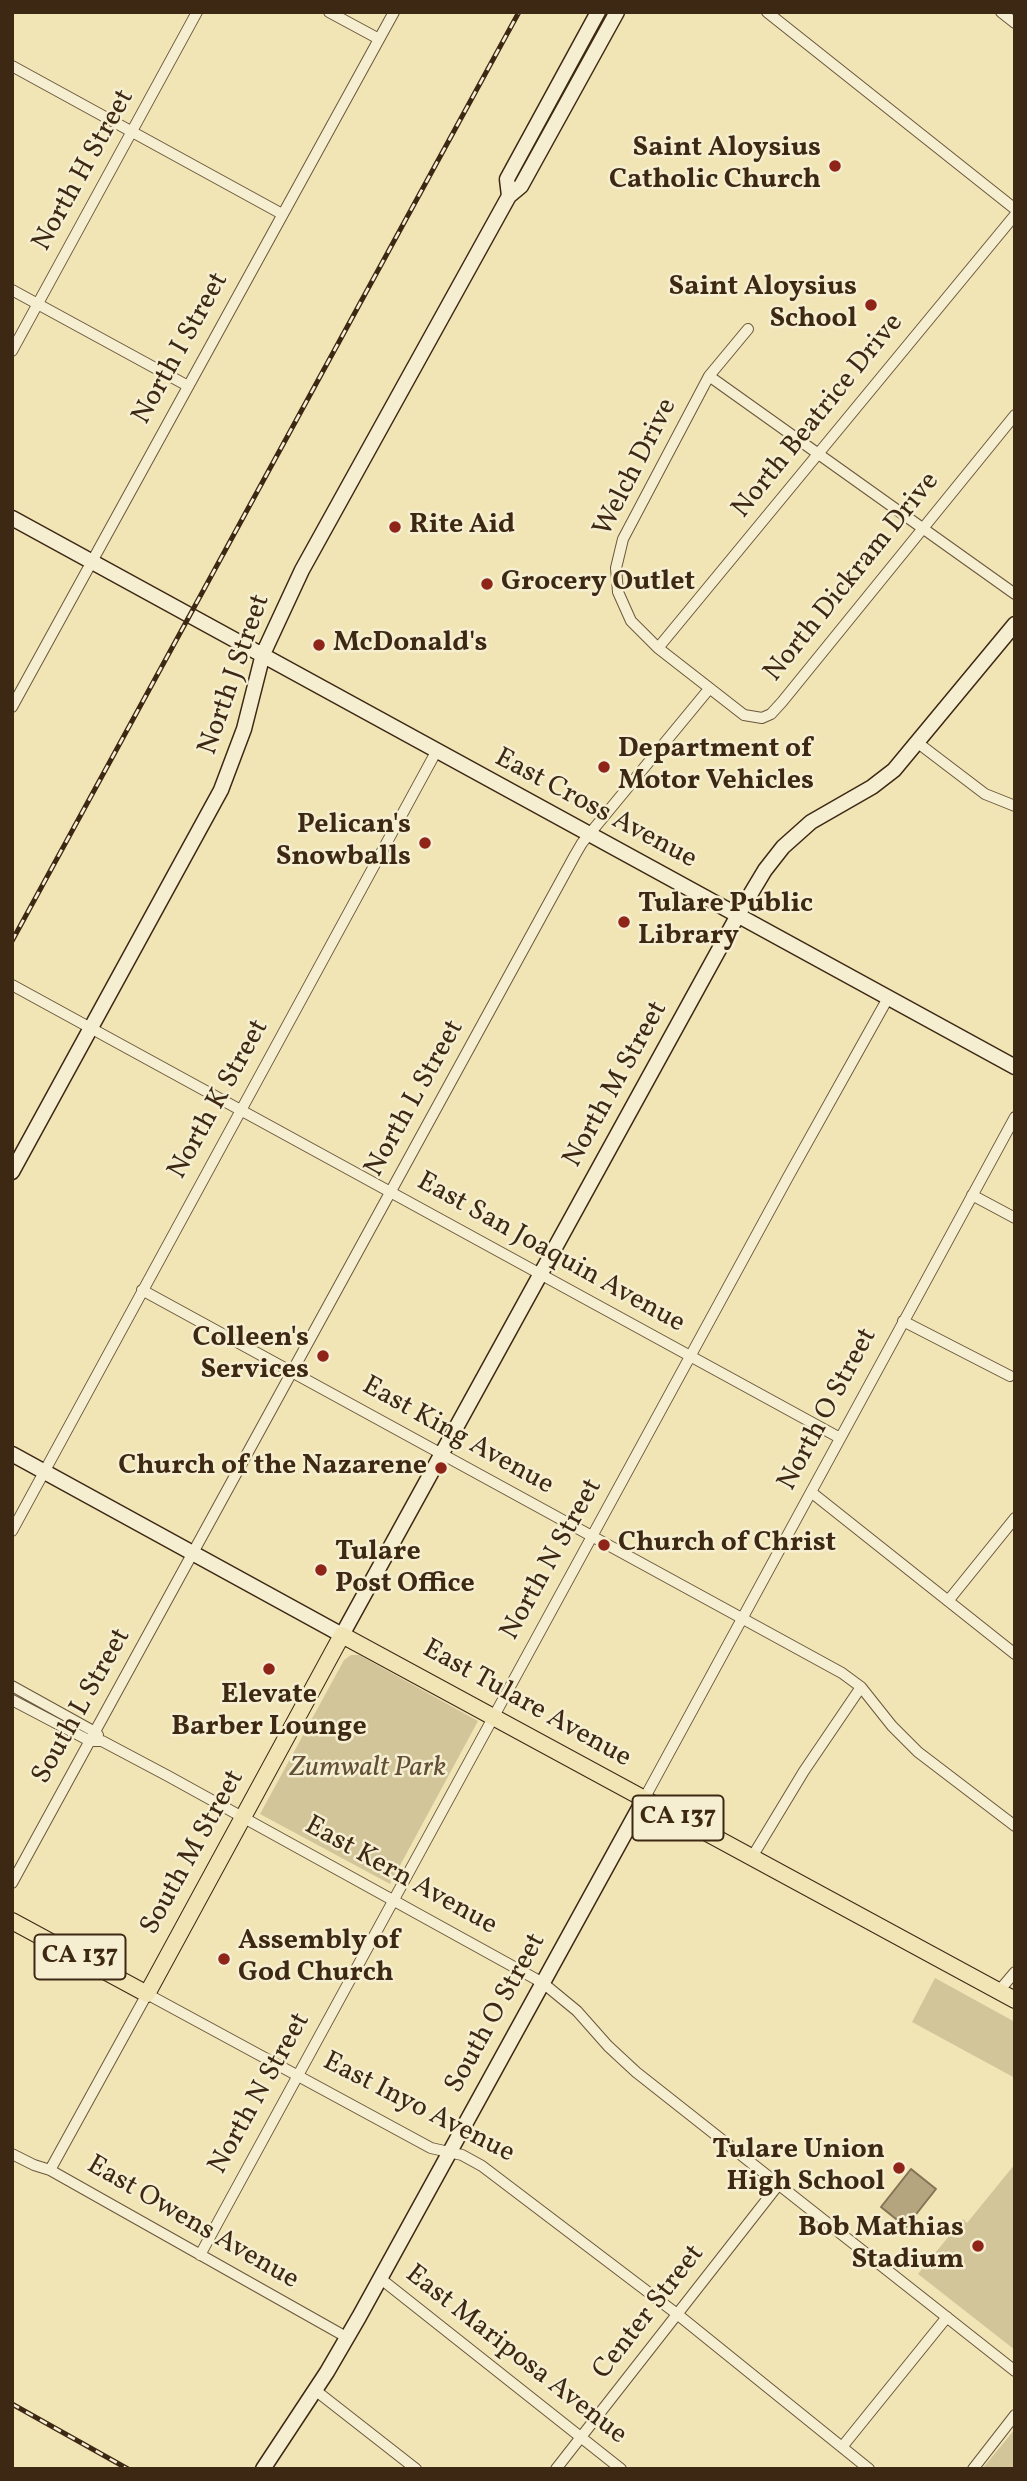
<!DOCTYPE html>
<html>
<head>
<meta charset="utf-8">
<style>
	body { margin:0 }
	#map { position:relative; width:1027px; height:2481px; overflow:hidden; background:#f1e5b6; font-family:Vollkorn,serif }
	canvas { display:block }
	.frame { position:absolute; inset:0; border:14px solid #3d2814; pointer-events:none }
</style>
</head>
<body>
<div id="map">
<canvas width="1027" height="2481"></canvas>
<div class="frame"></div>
</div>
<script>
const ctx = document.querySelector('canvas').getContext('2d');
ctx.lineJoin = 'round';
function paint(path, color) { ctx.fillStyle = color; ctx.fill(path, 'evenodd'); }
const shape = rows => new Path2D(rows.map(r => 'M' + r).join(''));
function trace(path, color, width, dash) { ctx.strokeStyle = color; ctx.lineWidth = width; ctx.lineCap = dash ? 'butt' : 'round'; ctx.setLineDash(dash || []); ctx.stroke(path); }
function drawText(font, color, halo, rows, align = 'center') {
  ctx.font = font + ' Vollkorn,serif'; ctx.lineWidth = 5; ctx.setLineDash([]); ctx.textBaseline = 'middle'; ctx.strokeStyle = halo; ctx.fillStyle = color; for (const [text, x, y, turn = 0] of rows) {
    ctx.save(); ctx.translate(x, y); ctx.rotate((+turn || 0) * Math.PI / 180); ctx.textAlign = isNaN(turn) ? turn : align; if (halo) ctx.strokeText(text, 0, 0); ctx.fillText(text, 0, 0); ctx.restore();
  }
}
paint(shape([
	[351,1655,359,1655,478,1721,390,1884,260,1814,344,1660],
	[935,1978,1015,2022,1015,2078,912,2022],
	[1015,2164,1015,2350,918,2274,963,2219,967,2223],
	[1015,2429,1015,2469,982,2469]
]), '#d2c59a');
const water = shape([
	[911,2169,936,2189,906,2227,881,2207,911,2169]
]);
paint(water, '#b4a57f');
trace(water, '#847354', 2);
const street = shape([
	[329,12,379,39],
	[767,12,1015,209],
	[1001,12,1015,23],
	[12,66,282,214],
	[12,290,188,386],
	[748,329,709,376,623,539,616,568,618,592,631,621,658,648,744,715,762,718,771,714,782,702,1015,415],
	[12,351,197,12],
	[709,376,1015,594],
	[658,648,1015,215],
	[12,707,394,12],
	[918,743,985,794,1015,806],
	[12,985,840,1438],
	[972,1195,1015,1218],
	[142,1290,842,1673,861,1687,892,1726,918,1752,1015,1826],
	[903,1321,1010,1376],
	[811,1492,1015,1654],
	[12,1531,436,752],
	[948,1601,1015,1518],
	[12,1686,95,1732,98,1735],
	[12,1700,90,1741,102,1741,168,1776,543,1983,577,2011,608,2046,636,2072,1015,2371],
	[644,1799,1015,1117],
	[752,1857,804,1771,861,1687],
	[12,1883,575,855,582,843,709,689],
	[998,1992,1015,1972],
	[12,2154,34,2165,50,2170,348,2338],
	[50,2170,147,1994,431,2148,462,2155,482,2166,677,2314,869,2469],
	[200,2255,788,1177,888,998],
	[381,2279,621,2469],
	[315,2390,416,2469],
	[842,2447,947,2317],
	[556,2469,779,2184],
	[973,2469,1015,2415]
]);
const secondary = shape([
	[509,196,507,179,598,12],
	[12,518,1015,1067],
	[12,1172,221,790,244,729,263,654,302,570,509,196,521,186,617,12],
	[12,1454,342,1635,738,915,765,870,783,847,811,822,872,787,894,770,1015,624],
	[263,2469,327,2372,359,2317,644,1799]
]);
const primary = shape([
	[12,1921,147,1994,342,1635,1015,2000]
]);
trace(street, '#6a573c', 12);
trace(secondary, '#3d2814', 17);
trace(primary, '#3d2814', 18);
trace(street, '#f6eed0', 10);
trace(secondary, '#f6eed0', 14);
trace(primary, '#f1e5b6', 16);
const rail = shape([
	[12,941,519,12],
	[12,2404,128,2469]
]);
trace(rail, '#3d2814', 5);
trace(rail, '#f6eed0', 2.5, [8]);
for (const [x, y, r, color] of [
	[835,166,7,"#8f2418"],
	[871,305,7,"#8f2418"],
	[395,527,7,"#8f2418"],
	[487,584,7,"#8f2418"],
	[319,645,7,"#8f2418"],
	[604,767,7,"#8f2418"],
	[425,843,7,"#8f2418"],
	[624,922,7,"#8f2418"],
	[323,1356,7,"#8f2418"],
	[441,1468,7,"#8f2418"],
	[604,1545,7,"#8f2418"],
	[321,1570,7,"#8f2418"],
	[269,1669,7,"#8f2418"],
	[224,1959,7,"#8f2418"],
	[899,2168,7,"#8f2418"],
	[978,2246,7,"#8f2418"]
]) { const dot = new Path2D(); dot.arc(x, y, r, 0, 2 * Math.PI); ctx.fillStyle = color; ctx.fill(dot); trace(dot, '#f6eed0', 2.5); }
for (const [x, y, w] of [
	[678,1818,91],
	[80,1957,91]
]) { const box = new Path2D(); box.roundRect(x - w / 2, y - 22.5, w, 45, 5); ctx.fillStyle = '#f6eed0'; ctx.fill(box); trace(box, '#3d2814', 2); }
drawText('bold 26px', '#3d2814', null, [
	["CA 137",678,1818],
	["CA 137",80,1957]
]);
drawText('bold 28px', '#3d2814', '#f6eed0', [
	["Saint Aloysius",821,150,"right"],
	["Catholic Church",821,182,"right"],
	["Saint Aloysius",857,289,"right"],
	["School",857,321,"right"],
	["Rite Aid",409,527],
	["Grocery Outlet",501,584],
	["McDonald's",333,645],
	["Department of",618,751],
	["Motor Vehicles",618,783],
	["Pelican's",411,827,"right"],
	["Snowballs",411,859,"right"],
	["Tulare Public",638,906],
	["Library",638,938],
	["Colleen's",309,1340,"right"],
	["Services",309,1372,"right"],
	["Church of the Nazarene",427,1468,"right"],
	["Church of Christ",618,1545],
	["Tulare",335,1554],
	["Post Office",335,1586],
	["Elevate",269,1697,"center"],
	["Barber Lounge",269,1729,"center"],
	["Assembly of",238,1943],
	["God Church",238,1975],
	["Tulare Union",885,2152,"right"],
	["High School",885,2184,"right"],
	["Bob Mathias",964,2230,"right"],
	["Stadium",964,2262,"right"]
], 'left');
drawText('28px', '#3d2814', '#f6eed0', [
	["North H Street",85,171,-61],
	["North I Street",182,349,-61],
	["North Beatrice Drive",819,417,-51],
	["Welch Drive",637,468,-63],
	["North Dickram Drive",853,578,-51],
	["North J Street",236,675,-71],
	["East Cross Avenue",595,810,28],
	["North M Street",617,1085,-61],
	["North L Street",416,1099,-61],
	["North K Street",220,1100,-61],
	["East San Joaquin Avenue",550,1254,29],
	["North O Street",829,1410,-62],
	["East King Avenue",457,1437,29],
	["North N Street",553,1560,-61],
	["East Tulare Avenue",526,1705,29],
	["South L Street",83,1707,-61],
	["South M Street",194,1853,-61],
	["East Kern Avenue",400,1877,29],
	["South O Street",497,2014,-61],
	["North N Street",261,2094,-61],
	["East Inyo Avenue",418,2109,27],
	["East Owens Avenue",192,2224,30],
	["Center Street",650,2313,-52],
	["East Mariposa Avenue",515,2356,38]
]);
drawText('italic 28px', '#624f36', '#f6eed0', [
	["Zumwalt Park",368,1770]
]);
</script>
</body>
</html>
